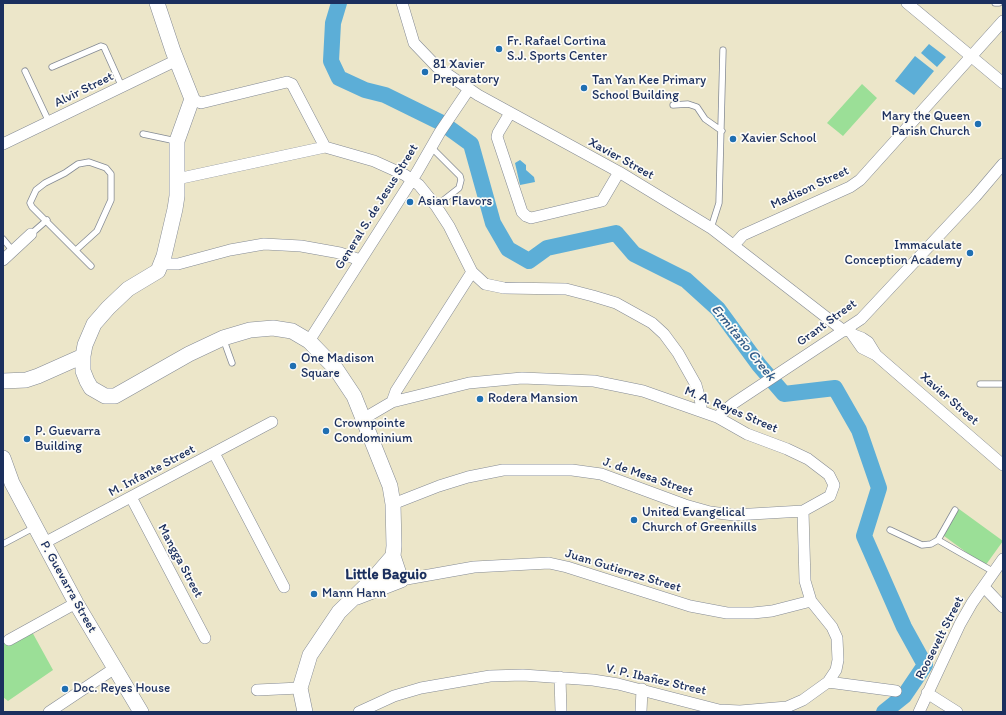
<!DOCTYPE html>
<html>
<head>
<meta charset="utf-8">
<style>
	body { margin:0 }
	#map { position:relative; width:1006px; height:715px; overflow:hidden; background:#ece6c9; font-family:Itim,sans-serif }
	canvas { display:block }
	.frame { position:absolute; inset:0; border:4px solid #1b2f5e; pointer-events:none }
</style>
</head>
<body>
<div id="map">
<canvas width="1006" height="715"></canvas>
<div class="frame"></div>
</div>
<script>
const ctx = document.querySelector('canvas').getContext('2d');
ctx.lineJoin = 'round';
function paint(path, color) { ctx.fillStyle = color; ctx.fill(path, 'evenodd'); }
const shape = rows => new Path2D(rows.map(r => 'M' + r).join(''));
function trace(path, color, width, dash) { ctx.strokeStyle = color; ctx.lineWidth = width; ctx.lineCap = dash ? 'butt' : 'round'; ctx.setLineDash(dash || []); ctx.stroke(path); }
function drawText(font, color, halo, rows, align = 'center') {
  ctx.font = font + ' Itim,sans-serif'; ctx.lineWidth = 3.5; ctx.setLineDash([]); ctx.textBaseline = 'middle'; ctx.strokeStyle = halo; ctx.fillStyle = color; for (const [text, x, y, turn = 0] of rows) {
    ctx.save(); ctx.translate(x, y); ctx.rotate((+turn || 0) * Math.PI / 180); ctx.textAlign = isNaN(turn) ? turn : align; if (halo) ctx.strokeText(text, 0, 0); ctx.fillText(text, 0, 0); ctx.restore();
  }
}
paint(shape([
	[862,84,877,98,843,136,827,123],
	[959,509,1003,541,985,566,940,533],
	[31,630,53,670,8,701,3,697,3,637,7,643]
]), '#9bdf97');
paint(shape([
	[929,44,946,57,937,67,921,53],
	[915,56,934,71,914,95,895,81],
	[520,160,526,165,526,170,534,177,535,182,520,185,515,163]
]), '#5caed7');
trace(shape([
	[339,3,333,23,331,61,339,78,365,90,385,95,442,123,471,144,493,223,508,249,529,261,547,248,616,233,634,254,686,280,718,309,759,365,784,394,835,388,859,430,879,488,864,536,904,627,925,665,904,696,884,712]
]), '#5caed7', 16);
const lane = shape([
	[995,3,999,3],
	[52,67,101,46,104,47,122,87],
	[25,71,49,122],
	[673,105,688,104,697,107,705,119,722,131],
	[143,134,176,141],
	[431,147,460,176,461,180,459,188,436,206],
	[711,228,719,203,723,50],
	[31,234,47,220],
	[3,239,13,251],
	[76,250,97,231,111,200,111,174,106,168,89,162,78,164,65,173,45,183,36,190,30,203,32,207,91,266],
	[223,338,232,363],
	[980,384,1003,384],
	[890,530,922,545,931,544,938,540,994,572],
	[938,540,955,510],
	[3,544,35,527]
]);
const street = shape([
	[402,3,414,43,437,67,478,95,619,172,711,228,844,331],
	[907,3,1003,83],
	[192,99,201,103,287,82,292,84,325,147],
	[510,113,498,133,497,137,522,212,526,216,531,218,602,201,619,172],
	[3,144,177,60],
	[177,179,325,147,374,161,405,175,419,185,436,206,449,226,472,272,485,284,504,288,566,289,593,296,616,303,652,323,664,334,678,353,696,385,701,403,701,410],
	[734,245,743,235,850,187,860,180,1003,21],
	[3,260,31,234],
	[161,264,178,264,230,250,264,244,301,246,340,253,360,260],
	[848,328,862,348,876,355,1003,465],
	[854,335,862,338,868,342,876,355],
	[309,341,417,172,440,132,469,89],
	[392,402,396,391,472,272],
	[717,417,734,403,861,319,975,197,1003,164],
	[363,419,392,402,469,383,522,378,594,381,643,391,717,417,747,434,787,449,808,459,829,475,834,485,830,496,803,511,734,515,710,512,685,505,601,474,572,470,503,470,468,477,439,486,393,504],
	[214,453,284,587],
	[131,497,205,638],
	[44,543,272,422],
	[401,580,474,567,549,563,567,567,690,606,727,613,753,613,772,611,811,601],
	[984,587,1003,607],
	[9,640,76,603],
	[560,677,561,712],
	[828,682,896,691],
	[257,690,300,688],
	[927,693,957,712],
	[49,712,115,668],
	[359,712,394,696,421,688,490,676,523,675,593,680,618,684,719,710,740,711,787,707,803,700,828,682,836,670,838,660,837,638,832,627,811,601,805,581,803,511],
	[641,712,642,689],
	[919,712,960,624,972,603,1003,559]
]);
const secondary = shape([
	[157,3,173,51,192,99,177,141,177,196,175,209,164,256,158,271,128,289,108,308,94,324,85,345,83,356,83,371,87,381,91,388,105,396,115,396,189,354,223,338,250,330,273,328,292,331,309,341,336,369,354,396,390,486,393,504,394,546,393,556,401,580,357,597],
	[3,381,26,380,38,376,83,356],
	[3,458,12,483,76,603,141,712],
	[305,712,300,688,310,655,339,612,374,578,393,556]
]);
trace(lane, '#848a94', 7);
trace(street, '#848a94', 12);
trace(secondary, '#848a94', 16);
trace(lane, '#fff', 5.5);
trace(street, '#fff', 11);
trace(secondary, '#fff', 15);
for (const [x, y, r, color] of [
	[499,49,4,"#1f6fb2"],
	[425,72,4,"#1f6fb2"],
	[584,88,4,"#1f6fb2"],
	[978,124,4,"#1f6fb2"],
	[733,139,4,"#1f6fb2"],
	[410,202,4,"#1f6fb2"],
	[970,253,4,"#1f6fb2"],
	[293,366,4,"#1f6fb2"],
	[480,399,4,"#1f6fb2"],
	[326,431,4,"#1f6fb2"],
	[27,439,4,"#1f6fb2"],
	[634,520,4,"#1f6fb2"],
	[314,594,4,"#1f6fb2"],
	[65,689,4,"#1f6fb2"]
]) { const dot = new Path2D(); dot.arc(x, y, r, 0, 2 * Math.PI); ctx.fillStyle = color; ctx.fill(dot); trace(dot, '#fdfcf7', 1.5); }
drawText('13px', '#1b2f5e', '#fdfcf7', [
	["Fr. Rafael Cortina",507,42],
	["S.J. Sports Center",507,57],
	["81 Xavier",433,65],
	["Preparatory",433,80],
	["Tan Yan Kee Primary",592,81],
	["School Building",592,96],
	["Mary the Queen",970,117,"right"],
	["Parish Church",970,132,"right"],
	["Xavier School",741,139],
	["Asian Flavors",418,202],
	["Immaculate",962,246,"right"],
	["Conception Academy",962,261,"right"],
	["One Madison",301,359],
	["Square",301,374],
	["Rodera Mansion",488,399],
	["Crownpointe",334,424],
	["Condominium",334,439],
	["P. Guevarra",35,432],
	["Building",35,447],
	["United Evangelical",642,513],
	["Church of Greenhills",642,528],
	["Mann Hann",322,594],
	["Doc. Reyes House",73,689]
], 'left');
drawText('13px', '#1b2f5e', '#fdfcf7', [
	["Alvir Street",84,90,-26],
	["Xavier Street",621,159,29],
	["Madison Street",810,188,-25],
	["General S. de Jesus Street",377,207,-58],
	["Grant Street",827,323,-36],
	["Xavier Street",949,399,41],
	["M. A. Reyes Street",731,410,23],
	["M. Infante Street",152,471,-28],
	["J. de Mesa Street",648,477,19],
	["Mangga Street",180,561,62],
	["Juan Gutierrez Street",623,571,17],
	["P. Guevarra Street",68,587,61],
	["Roosevelt Street",940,638,-63],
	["V. P. Ibañez Street",656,680,13]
]);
drawText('italic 14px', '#325b88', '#fdfcf7', [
	["Ermitaño Creek",743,343,51]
]);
drawText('bold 15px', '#1b2f5e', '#fdfcf7', [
	["Little Baguio",386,575]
]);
</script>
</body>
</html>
